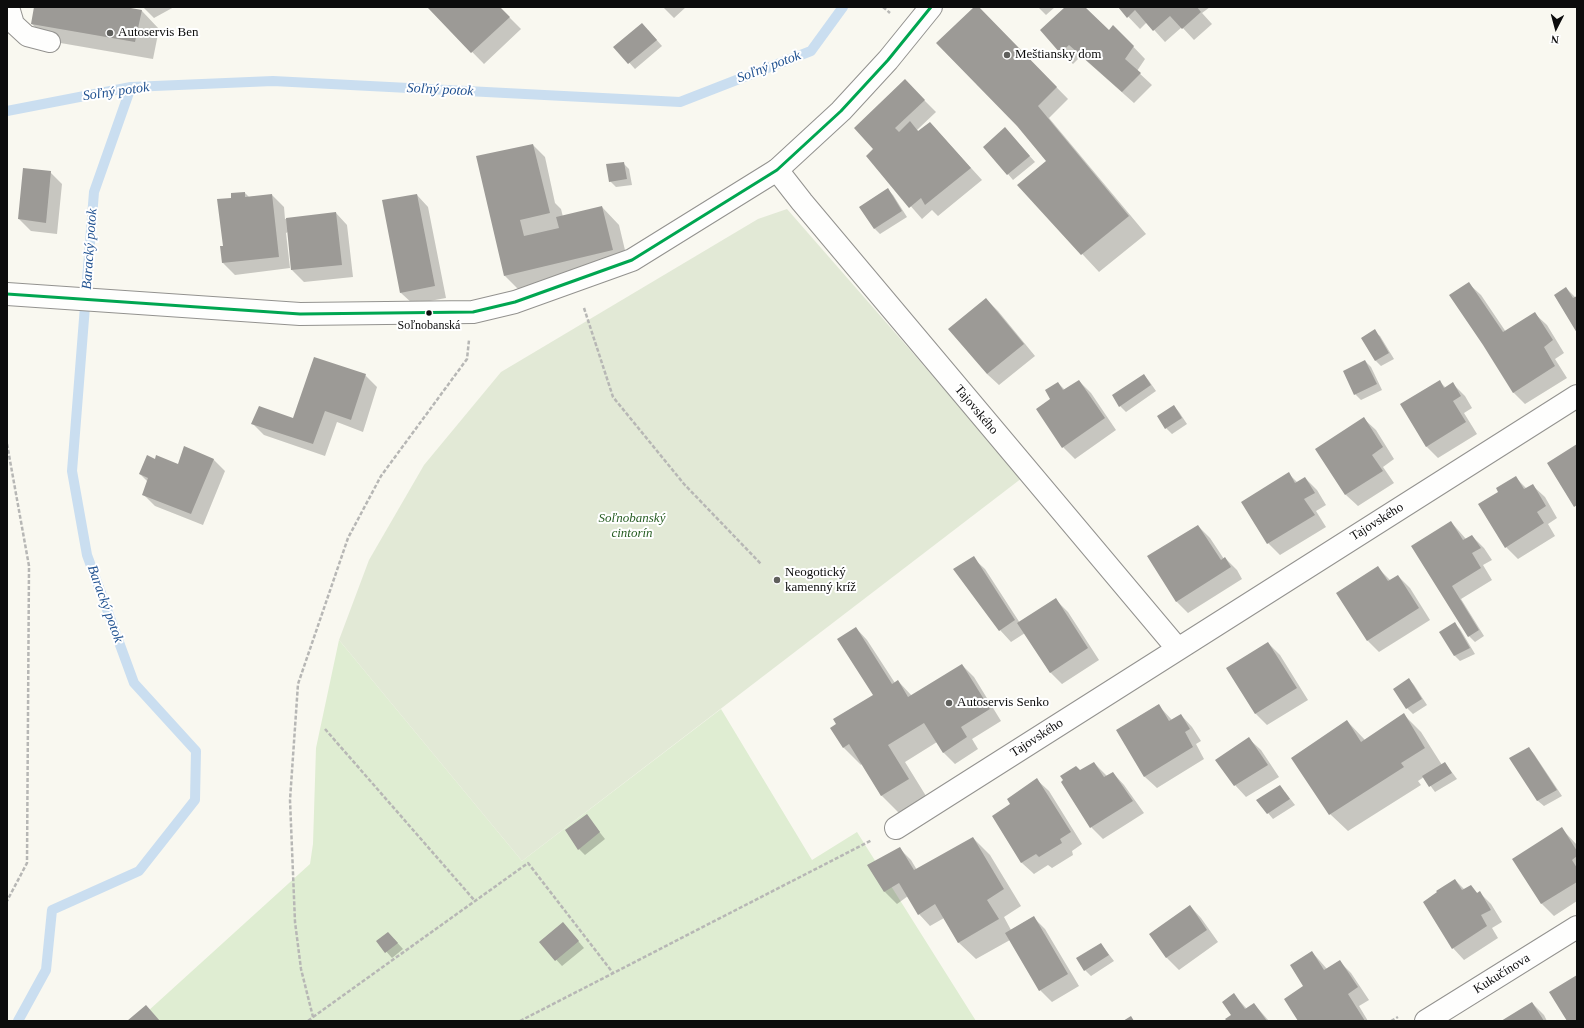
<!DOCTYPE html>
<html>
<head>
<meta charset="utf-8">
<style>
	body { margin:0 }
	#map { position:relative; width:1584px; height:1028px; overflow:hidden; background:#f9f8f0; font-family:"Times New Roman",serif }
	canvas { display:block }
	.frame { position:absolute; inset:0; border:8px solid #0c0c0c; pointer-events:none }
	.north { position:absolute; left:1536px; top:8px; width:40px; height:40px; -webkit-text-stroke:3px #fff; paint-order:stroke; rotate:186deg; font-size:11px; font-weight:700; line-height:16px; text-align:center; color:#0c0c0c }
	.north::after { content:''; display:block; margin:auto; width:14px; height:18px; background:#0c0c0c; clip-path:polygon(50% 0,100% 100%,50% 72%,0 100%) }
</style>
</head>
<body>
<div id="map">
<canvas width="1584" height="1028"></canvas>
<div class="frame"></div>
<div class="north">N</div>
</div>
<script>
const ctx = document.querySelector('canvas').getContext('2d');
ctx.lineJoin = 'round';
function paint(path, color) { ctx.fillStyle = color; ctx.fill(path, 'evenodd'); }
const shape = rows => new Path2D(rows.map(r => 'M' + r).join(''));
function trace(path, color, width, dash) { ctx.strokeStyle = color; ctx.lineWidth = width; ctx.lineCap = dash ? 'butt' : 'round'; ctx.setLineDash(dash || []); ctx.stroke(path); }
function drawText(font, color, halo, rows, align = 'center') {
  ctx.font = font + ' "Times New Roman",serif'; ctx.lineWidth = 4; ctx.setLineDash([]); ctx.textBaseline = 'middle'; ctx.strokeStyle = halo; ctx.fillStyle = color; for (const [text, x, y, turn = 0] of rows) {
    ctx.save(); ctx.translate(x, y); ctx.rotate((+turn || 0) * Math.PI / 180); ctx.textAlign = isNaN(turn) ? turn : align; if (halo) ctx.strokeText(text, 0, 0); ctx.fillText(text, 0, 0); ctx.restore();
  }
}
paint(shape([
	[339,640,522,861,721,709,812,860,857,832,976,1021,137,1021,310,864,313,844,316,748]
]), '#dfedd2');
paint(shape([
	[787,209,1022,478,522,861,339,640,369,560,424,465,501,372,758,219]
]), '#e2e9d6');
paint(shape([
	[35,7,124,7,142,11,159,29,153,59,49,41,32,24],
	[143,7,174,7,154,18],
	[430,7,499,7,521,29,484,64,429,8],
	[663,7,686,7,674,18],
	[975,7,978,7,1068,99,1049,118,1146,234,1099,272,1018,185,1047,161],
	[1038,7,1055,7,1046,15],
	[1066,7,1084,7,1109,31,1125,38,1145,59,1137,71,1152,85,1134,103,1081,56,1073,64,1061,52],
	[1119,7,1210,7,1202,13,1212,24,1194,40,1182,27,1165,42,1147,22,1140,29],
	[648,30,662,46,635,69,615,47],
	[917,93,936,112,917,130,919,132,930,123,982,180,938,216,932,210,922,219,867,156,875,149],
	[1010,134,1035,162,1013,180,1008,174],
	[533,145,545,157,555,203,561,209,563,217,602,207,619,225,629,267,522,293,505,276],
	[623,163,629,169,632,185,616,187,610,181],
	[50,172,62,184,57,234,31,231,19,219],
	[888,190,893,195,907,217,880,234,875,229,860,207],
	[245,193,249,197,272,195,284,207,285,219,336,213,347,225,353,277,304,282,292,270,288,232,286,233,290,268,235,275,223,263,225,247,232,199],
	[417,195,428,207,446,298,413,304,401,293],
	[1469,284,1481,295,1506,332,1535,314,1547,325,1564,353,1555,359,1567,378,1525,404,1513,392],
	[1566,288,1576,298,1577,297,1577,332],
	[986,299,998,311,1035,356,999,385,987,374],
	[1374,331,1380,336,1394,359,1381,366,1376,361,1362,338],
	[1365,361,1371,367,1382,390,1361,400,1355,394,1344,372],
	[365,375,377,387,363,432,337,422,325,456,264,435,253,424,294,419],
	[1144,375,1149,381,1156,391,1126,412,1120,406],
	[1079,381,1091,393,1116,430,1075,459,1063,447,1052,399,1058,383,1065,390],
	[1439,381,1446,388,1453,384,1465,396,1472,408,1464,413,1477,434,1438,458,1426,446],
	[1174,406,1179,412,1187,424,1172,434,1166,428],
	[1364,419,1376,430,1394,459,1383,467,1394,483,1358,506,1346,495,1317,449],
	[213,459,225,471,203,525,155,506,143,494,148,482,140,474,156,460,178,465],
	[1288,473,1298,483,1305,478,1317,490,1326,505,1316,511,1326,527,1280,555,1268,543],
	[1515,477,1527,489,1533,486,1545,497,1557,518,1548,524,1555,536,1518,559,1506,547,1499,492],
	[1451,522,1466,539,1472,536,1484,548,1492,560,1483,565,1492,580,1461,599,1484,636,1475,642,1469,636,1442,593],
	[1198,526,1210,538,1224,559,1225,558,1237,570,1242,579,1188,613,1176,601],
	[973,558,985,569,1020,623,1056,600,1068,612,1099,660,1062,684,1050,672,1025,633,1011,642,1000,630],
	[1378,568,1391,581,1398,576,1410,588,1430,620,1379,652,1368,641],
	[1454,623,1460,629,1475,654,1460,661,1454,655],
	[856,628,867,640,895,683,898,681,912,696,962,665,974,677,1001,721,972,739,978,749,955,764,943,752,937,742,905,762,926,796,899,813,881,795,862,764,861,765,844,748,832,728,875,695],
	[1268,643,1280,655,1308,700,1267,725,1255,713],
	[1409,679,1414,685,1427,705,1413,714,1407,708],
	[1158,705,1172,720,1181,715,1192,727,1201,741,1196,744,1204,759,1157,788,1145,777,1117,730],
	[1404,715,1421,732,1442,765,1445,763,1457,779,1435,792,1424,777,1418,781,1421,785,1348,831,1330,814,1347,721,1365,740],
	[1249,739,1261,750,1279,777,1246,797,1235,785],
	[1529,748,1534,754,1562,796,1544,806,1538,801,1511,758],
	[1094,763,1107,776,1113,773,1124,785,1144,813,1103,839,1091,827,1062,782],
	[1037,780,1049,791,1082,844,1072,851,1073,855,1052,868,1048,865,1034,874,1022,863,994,816,1012,805],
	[1285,792,1295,805,1273,819,1268,813],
	[586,815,605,839,585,855,579,849],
	[1562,829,1577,845,1577,901,1554,916,1542,904,1513,859],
	[973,838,990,855,1021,906,1004,917,1011,930,1033,917,1045,929,1079,986,1052,1002,1040,990,1010,940,976,959,958,942,944,918,930,926,919,914,908,896,897,904,885,892,869,866,899,848,911,860,917,870],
	[1455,880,1465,890,1471,886,1478,894,1480,893,1491,904,1502,922,1492,928,1498,938,1464,960,1453,948],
	[1190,906,1201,918,1218,942,1179,970,1167,958,1150,934],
	[563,923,584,948,562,966,540,942],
	[394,939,403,949,392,958,377,941],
	[1101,944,1114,961,1091,976,1085,970],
	[1312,952,1327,969,1339,961,1351,973,1369,1000,1359,1006,1368,1021,1299,1021],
	[1234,995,1247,1009,1254,1004,1269,1021,1228,1021,1233,1015],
	[1532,1003,1544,1015,1547,1021,1503,1021]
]), '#0003');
trace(shape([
	[7,111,131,87,273,81,680,102,811,51,843,7],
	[18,1021,46,970,52,910,139,871,195,800,196,751,134,683,87,555,72,471,94,192,131,87]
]), '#cadef0', 10);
paint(shape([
	[34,7,125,7,142,10,135,42,31,24],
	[429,7,500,7,510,17,471,53,428,8],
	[974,7,979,7,1057,87,1038,106,1129,216,1081,255,1017,185,1046,161,1017,126,936,43],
	[1065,7,1085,7,1109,30,1113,25,1134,46,1125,59,1141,73,1122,92,1069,45,1060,53,1040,30],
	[1118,7,1197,7,1201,12,1182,29,1170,16,1153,31,1135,10,1127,18],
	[642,23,657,40,628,64,613,47],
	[905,79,925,100,895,128,899,132,910,121,918,131,930,122,971,168,925,205,921,198,909,208,866,156,873,149,854,128],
	[1005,127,1030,156,1007,175,983,147],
	[533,144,550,213,520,220,524,236,559,228,556,217,602,206,613,250,504,276,476,156],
	[624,162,627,179,609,182,606,164],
	[23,168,51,171,46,223,18,219],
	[888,188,902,211,874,229,859,207],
	[245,192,245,197,272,194,279,257,222,263,220,246,223,246,217,199,231,198,231,193],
	[417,194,435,286,400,293,382,200],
	[336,212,342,265,291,270,286,218],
	[1469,282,1503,332,1535,312,1553,340,1544,347,1555,366,1513,393,1483,345,1449,295],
	[1566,287,1573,298,1577,296,1577,333,1554,295],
	[986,298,1024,344,987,374,948,329],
	[1375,329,1389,353,1375,361,1361,338],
	[314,357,366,374,351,420,325,411,313,444,251,424,259,406,293,418],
	[1365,360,1377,384,1354,395,1343,371],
	[1144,374,1151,385,1119,407,1112,395],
	[1079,380,1105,418,1062,448,1036,409,1050,399,1045,390,1058,382,1063,390],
	[1440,380,1444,388,1453,382,1461,396,1453,401,1466,422,1426,447,1400,404],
	[1174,405,1182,418,1165,429,1157,416],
	[1364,417,1383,447,1372,455,1383,471,1345,495,1315,449],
	[1577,444,1577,505,1574,507,1547,463],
	[184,446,214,459,191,514,142,495,148,478,139,474,147,455,155,459,156,455,178,464],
	[1289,472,1295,483,1305,477,1315,493,1304,499,1315,515,1267,544,1241,502],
	[1516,476,1524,489,1533,484,1546,506,1537,512,1544,523,1505,548,1478,504,1498,492,1496,488],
	[1451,521,1463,540,1472,535,1481,548,1472,553,1481,568,1452,586,1479,630,1468,637,1411,546],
	[1198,525,1221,560,1225,557,1231,567,1176,602,1147,556],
	[974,556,1015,620,999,631,953,569],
	[1378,566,1388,581,1398,575,1419,608,1367,641,1336,593],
	[1056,598,1088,648,1050,673,1017,623],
	[1455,622,1470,648,1454,656,1439,632],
	[856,627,892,684,898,680,908,697,962,664,990,709,961,727,967,737,943,753,924,723,888,745,909,779,881,796,849,744,843,748,830,728,836,724,833,719,873,695,837,639],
	[1268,642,1297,688,1255,714,1226,668],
	[1409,678,1422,699,1406,709,1393,689],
	[1159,704,1169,721,1181,714,1190,729,1185,732,1193,747,1144,777,1116,730],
	[1404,713,1425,748,1401,763,1404,767,1329,815,1291,758,1347,720,1361,742],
	[1249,737,1268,765,1234,786,1215,760],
	[1529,747,1557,790,1537,801,1509,758],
	[1094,762,1104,777,1113,772,1133,801,1090,828,1061,782,1063,780,1060,776,1076,766,1080,770],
	[1445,762,1452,773,1429,787,1422,776],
	[1037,778,1071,832,1060,839,1062,843,1039,857,1036,854,1021,863,992,816,1010,804,1007,799],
	[1280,785,1290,799,1267,814,1256,800],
	[587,814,600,832,578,850,565,830],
	[1562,827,1577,851,1577,856,1572,860,1577,868,1577,882,1541,904,1512,859],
	[973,837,1004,889,987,900,999,919,958,943,935,904,918,915,899,883,884,892,867,865,900,847,914,870],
	[1455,879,1462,890,1471,885,1477,893,1480,891,1491,910,1481,915,1487,926,1452,949,1423,902,1437,892,1436,891],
	[1190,905,1207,930,1166,958,1149,934],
	[1034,916,1068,974,1039,991,1005,933],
	[563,922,579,941,555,961,539,942],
	[388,932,398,943,385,953,376,941],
	[1101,943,1109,955,1084,971,1076,958],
	[1312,951,1324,970,1340,960,1358,987,1348,994,1365,1021,1298,1021,1284,999,1303,986,1290,965],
	[1577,975,1577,1021,1567,1021,1549,992],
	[1234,993,1245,1009,1254,1003,1267,1021,1227,1021,1225,1019,1231,1015,1222,1002],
	[1532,1002,1544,1021,1501,1021],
	[146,1005,160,1021,127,1021],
	[1131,1016,1134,1021,1123,1021]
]), '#9c9a96');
const service = shape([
	[9,7,14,24,27,36,50,42]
]);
const minor = shape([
	[777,170,802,202,1177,648],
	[896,828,1577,396],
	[1426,1021,1577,927]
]);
const tertiary = shape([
	[7,294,300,314,473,312,515,302,632,260,777,170,841,111,888,60,931,7]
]);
trace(service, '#93928f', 22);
trace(minor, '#93928f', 24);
trace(tertiary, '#93928f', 24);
trace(shape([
	[883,7,890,13],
	[584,308,613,397,684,484,761,564],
	[7,444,29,566,27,863,7,901],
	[325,729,475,901],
	[313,1017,528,863,613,973],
	[308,1021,313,1017,301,969,295,922,290,800,298,684,348,538,381,476,467,359,469,340],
	[520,1021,872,840],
	[1391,1021,1398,1017]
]), '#b7b7b5', 2.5, [4, 2]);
trace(service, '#fefefd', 20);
trace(minor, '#fefefd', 22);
trace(tertiary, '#fefefd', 22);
trace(shape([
	[7,294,300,314,473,312,515,302,632,260,777,170,841,111,888,60,931,7]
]), '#00a651', 3);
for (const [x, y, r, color] of [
	[110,33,4,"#5f5f5c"],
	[1007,55,4,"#5f5f5c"],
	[429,313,3.5,"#0c0c0c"],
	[777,580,4,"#5f5f5c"],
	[949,703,4,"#5f5f5c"]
]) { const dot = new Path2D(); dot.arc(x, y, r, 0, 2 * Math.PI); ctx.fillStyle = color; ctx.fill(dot); trace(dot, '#fff', 1.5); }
drawText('12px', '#0c0c0c', '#fff', [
	["Soľnobanská",429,326]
]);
drawText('13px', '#0c0c0c', '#fff', [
	["Autoservis Ben",118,33],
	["Meštiansky dom",1015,55],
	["Neogotický",785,573],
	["kamenný kríž",785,588],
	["Autoservis Senko",957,703]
], 'left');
drawText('13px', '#0c0c0c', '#fff', [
	["Tajovského",976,410,50],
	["Tajovského",1377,522,-32],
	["Tajovského",1037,738,-33],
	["Kukučínova",1502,974,-32]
]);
drawText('italic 13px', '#275d23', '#fff', [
	["Soľnobanský",632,519],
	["cintorín",632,534]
]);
drawText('italic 14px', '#215291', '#fff', [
	["Soľný potok",769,67,-21],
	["Soľný potok",440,90,3],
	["Soľný potok",116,92,-8],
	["Baracký potok",90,249,-86],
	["Baracký potok",105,604,70]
]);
</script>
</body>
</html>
